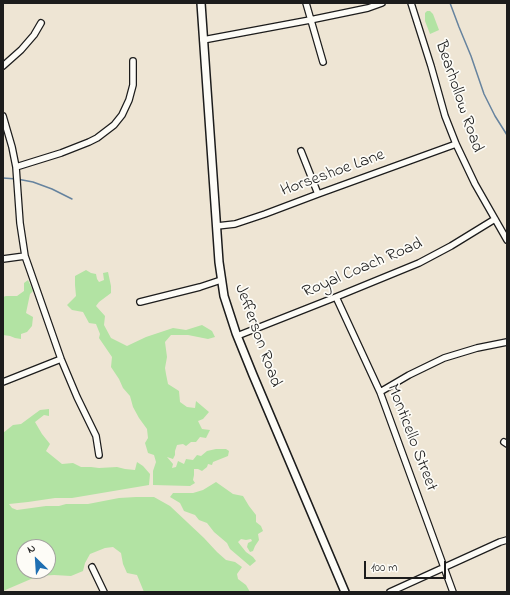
<!DOCTYPE html>
<html>
<head>
<meta charset="utf-8">
<style>
	body { margin:0 }
	#map { position:relative; width:510px; height:595px; overflow:hidden; background:#eee5d4; font-family:"Indie Flower",sans-serif }
	canvas { display:block }
	.frame { position:absolute; inset:0; border:4px solid #1c1c1c; pointer-events:none }
	.north { position:absolute; left:16px; top:539px; width:40px; height:40px; box-sizing:border-box; background:#fdfcf7; border:1px solid #a3a29f; border-radius:50%; rotate:335deg; font-size:11px; font-weight:700; line-height:16px; text-align:center; color:#1c1c1c }
	.north::after { content:''; display:block; margin:auto; width:14px; height:18px; background:#1f6fb2; clip-path:polygon(50% 0,100% 100%,50% 72%,0 100%) }
	.scale { position:absolute; left:364px; top:561px; width:82px; height:18px; box-sizing:border-box; border:2px solid #1c1c1c; border-top:0; padding-left:5px; font-size:12px; line-height:14px; white-space:nowrap; color:#1c1c1c; -webkit-text-stroke:3px #fdfcf7; paint-order:stroke }
</style>
</head>
<body>
<div id="map">
<canvas width="510" height="595"></canvas>
<div class="frame"></div>
<div class="north">N</div>
<div class="scale">100 m</div>
</div>
<script>
const ctx = document.querySelector('canvas').getContext('2d');
ctx.lineJoin = 'round';
function paint(path, color) { ctx.fillStyle = color; ctx.fill(path, 'evenodd'); }
const shape = rows => new Path2D(rows.map(r => 'M' + r).join(''));
function trace(path, color, width, dash) { ctx.strokeStyle = color; ctx.lineWidth = width; ctx.lineCap = dash ? 'butt' : 'round'; ctx.setLineDash(dash || []); ctx.stroke(path); }
function drawText(font, color, halo, rows, align = 'center') {
  ctx.font = font + ' "Indie Flower",sans-serif'; ctx.lineWidth = 3.5; ctx.setLineDash([]); ctx.textBaseline = 'middle'; ctx.strokeStyle = halo; ctx.fillStyle = color; for (const [text, x, y, turn = 0] of rows) {
    ctx.save(); ctx.translate(x, y); ctx.rotate((+turn || 0) * Math.PI / 180); ctx.textAlign = isNaN(turn) ? turn : align; if (halo) ctx.strokeText(text, 0, 0); ctx.fillText(text, 0, 0); ctx.restore();
  }
}
paint(shape([
	[427,11,430,11,433,14,439,30,430,34,425,21,425,13],
	[86,270,91,273,96,274,97,279,99,282,104,280,103,273,108,272,111,286,111,293,99,302,96,306,105,316,104,325,111,338,127,346,146,337,173,328,186,330,202,325,212,331,215,337,208,339,188,335,171,335,165,342,167,357,165,368,166,374,168,384,179,391,180,402,187,407,195,408,196,401,209,412,203,419,198,421,202,429,210,430,206,438,200,437,196,442,191,442,186,446,183,444,177,445,175,451,175,455,173,459,167,457,173,464,172,468,176,467,178,461,184,464,186,459,193,460,197,455,201,456,207,451,216,449,226,449,229,451,228,456,213,462,212,465,208,464,207,467,202,471,198,469,194,469,194,475,193,480,195,483,190,486,153,485,153,471,156,462,154,455,148,453,145,443,148,438,147,429,139,418,133,407,130,396,123,388,119,379,111,367,112,357,99,338,100,334,96,324,89,323,83,312,72,310,67,305,76,296,75,285,75,276],
	[28,280,33,291,30,294,26,313,33,317,32,326,27,332,21,334,21,339,15,338,10,336,3,335,3,297,6,296,17,296,24,291,24,283],
	[49,409,49,416,44,415,35,422,42,434,50,444,46,451,62,464,73,463,81,467,91,467,99,468,117,467,125,469,135,470,137,462,143,466,150,474,149,485,72,498,55,498,28,502,9,504,12,508,17,510,46,506,59,506,66,504,88,504,119,498,136,497,154,497,170,506,204,538,217,552,226,560,235,562,242,567,237,574,238,579,246,585,250,592,144,592,137,575,127,573,123,564,121,553,113,547,105,548,90,554,85,563,83,571,71,576,54,575,38,576,3,591,3,433,13,425,21,424,40,410],
	[24,547,48,547,48,571,24,571],
	[216,482,233,494,243,496,249,506,256,515,256,522,261,526,263,531,258,534,259,540,255,546,253,551,250,552,247,547,248,543,252,541,251,539,246,540,241,539,238,542,246,552,253,557,256,561,250,566,230,549,227,543,214,532,207,523,199,520,195,515,184,511,180,503,170,497,173,493,193,493,203,490]
]), '#b2e3a3');
trace(shape([
	[450,3,459,27,471,56,484,94,495,116,507,135],
	[3,178,17,179,33,182,52,189,72,199]
]), '#66839e', 1.5);
const minor = shape([
	[306,3,323,62],
	[411,3,431,66,445,116,456,144,475,184,507,240],
	[203,40,310,20,368,8,382,3],
	[3,66,21,50,34,35,41,23],
	[3,116,12,147,16,167,20,223,25,256,61,359,77,397,96,436,99,455],
	[301,151,318,194],
	[16,167,61,153,89,142,97,138,114,125,122,115,129,100,133,85,133,61],
	[217,226,235,224,265,214,318,194,456,144],
	[3,259,25,256],
	[336,297,380,392,453,592],
	[140,302,200,287,221,280],
	[237,336,336,297,419,263,451,246,495,219],
	[3,382,61,359],
	[380,392,409,375,444,358,477,348,507,342],
	[504,442,507,444],
	[92,567,104,592],
	[390,592,500,542,507,540]
]);
const tertiary = shape([
	[201,3,219,262,224,296,236,333,253,375,345,592]
]);
trace(minor, '#1c1c1c', 8);
trace(tertiary, '#1c1c1c', 10);
trace(minor, '#fdfcf7', 5.5);
trace(tertiary, '#fdfcf7', 7);
drawText('17px', '#1c1c1c', '#fdfcf7', [
	["Bearhollow Road",458,97,71],
	["Horseshoe Lane",333,174,-20],
	["Royal Coach Road",363,269,-23],
	["Jefferson Road",257,336,70],
	["Monticello Street",411,438,69]
]);
</script>
</body>
</html>
